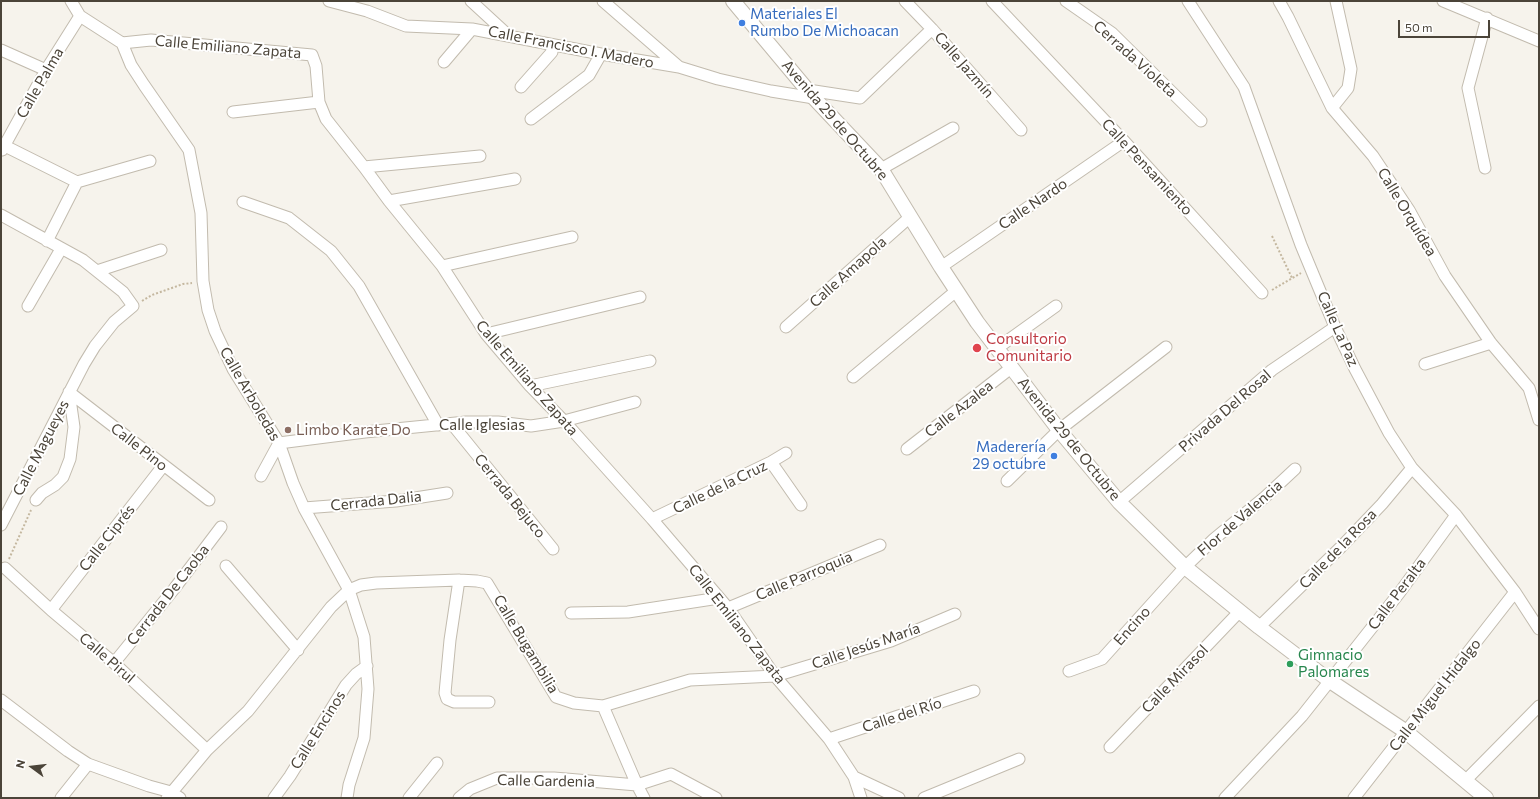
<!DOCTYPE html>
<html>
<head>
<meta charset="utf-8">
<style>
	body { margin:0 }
	#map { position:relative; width:1540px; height:799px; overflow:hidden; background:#f6f3ec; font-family:Commissioner,sans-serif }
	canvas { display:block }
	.frame { position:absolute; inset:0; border:2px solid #4b4439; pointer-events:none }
	.north { position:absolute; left:12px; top:747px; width:40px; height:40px; -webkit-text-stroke:3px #fff; paint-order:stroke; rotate:285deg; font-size:11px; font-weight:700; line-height:16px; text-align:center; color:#4b4439 }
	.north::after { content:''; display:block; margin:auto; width:14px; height:18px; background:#4b4439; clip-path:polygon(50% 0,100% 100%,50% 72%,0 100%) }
	.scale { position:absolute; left:1398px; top:20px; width:92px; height:18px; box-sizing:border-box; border:2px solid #4b4439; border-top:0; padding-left:5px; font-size:12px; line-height:14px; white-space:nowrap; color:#4b4439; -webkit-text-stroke:3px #fff; paint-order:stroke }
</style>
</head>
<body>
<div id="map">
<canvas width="1540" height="799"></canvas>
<div class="frame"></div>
<div class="north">N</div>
<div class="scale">50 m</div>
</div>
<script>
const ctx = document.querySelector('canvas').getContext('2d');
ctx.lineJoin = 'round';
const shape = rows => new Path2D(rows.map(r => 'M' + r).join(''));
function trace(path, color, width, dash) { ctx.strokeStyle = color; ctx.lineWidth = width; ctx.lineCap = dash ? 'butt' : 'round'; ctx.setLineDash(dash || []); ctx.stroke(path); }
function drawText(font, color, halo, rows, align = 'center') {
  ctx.font = font + ' Commissioner,sans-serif'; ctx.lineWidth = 4; ctx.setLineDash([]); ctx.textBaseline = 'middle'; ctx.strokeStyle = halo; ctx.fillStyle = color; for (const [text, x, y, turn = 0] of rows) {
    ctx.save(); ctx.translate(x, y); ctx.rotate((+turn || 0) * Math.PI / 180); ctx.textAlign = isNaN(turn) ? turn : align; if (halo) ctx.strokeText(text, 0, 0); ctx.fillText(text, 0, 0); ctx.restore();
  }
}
const minor = shape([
	[71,1,80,16,122,43,131,65,144,85,189,150,201,213,203,281,208,310,215,331,233,369,279,443,293,483,304,508,349,590,364,637,368,689,364,738,349,785,347,798],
	[329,1,367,11,406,26,472,29,601,54,679,67,718,79,771,91,814,98],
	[471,1,508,35],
	[603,1,679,67],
	[905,1,932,29,1021,130],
	[992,1,1124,141,1262,293],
	[1066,1,1112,33,1201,121],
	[1188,1,1244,87,1301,245,1335,327,1355,369,1389,433,1412,468,1456,515,1515,592,1539,629],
	[1279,1,1288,17,1332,108,1373,156,1409,210,1445,276,1491,343,1529,388,1539,420],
	[1443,1,1539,41],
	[122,43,151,40,312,55,316,66,319,102,326,119,364,167,389,201,442,266,486,334,530,386,564,421,652,519,728,608,775,676,829,739,854,777,861,798],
	[1,50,46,70],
	[444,62,472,29],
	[521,87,552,52,552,45],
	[808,90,860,98,932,29],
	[1332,108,1348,88,1351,69,1336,1],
	[233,112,319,102],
	[531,119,589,75,601,54],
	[1,144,77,182,150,161],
	[2,150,46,70,80,16],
	[364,167,480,156],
	[1485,168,1468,88,1487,18],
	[881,169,953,128],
	[389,201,515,179],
	[243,202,289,218,331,251,359,286,438,425],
	[1,215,83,260,123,292,133,306,114,322,95,346,84,364,1,525],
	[47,241,77,182],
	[442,266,572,237],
	[941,267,1124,141],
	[97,271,161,250],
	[28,306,61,249],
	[786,327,910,217],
	[486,334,640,297],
	[996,349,1056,306],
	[1425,364,1491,343],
	[853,377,956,291],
	[530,386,650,361],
	[69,392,209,500],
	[452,424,553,549],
	[279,443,365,432,466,422,498,422,531,426,564,421,635,402],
	[907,449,1011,368],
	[771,462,801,505],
	[261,476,279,443],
	[1007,481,1059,430,1166,347],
	[36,500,42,493,55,485,63,477,70,459,74,427,69,392],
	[1119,502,1272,370,1335,327],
	[304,508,396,501,447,493],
	[652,519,771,462,786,453],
	[226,566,298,650],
	[5,568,51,610,114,663,207,750],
	[459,580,450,640,445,693,447,699,454,702,489,702],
	[728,608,880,545],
	[51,610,163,466],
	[571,613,628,612,719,598],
	[1259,627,1341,547,1382,504,1412,468],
	[114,663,174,589,221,527],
	[1069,671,1102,659,1185,567,1214,539,1265,497,1295,469],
	[1,700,68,751,88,764,149,786,171,792,180,798],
	[603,706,637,785,644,798],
	[829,739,974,691],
	[1110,747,1240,611],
	[854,777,899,798],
	[1466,780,1539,706],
	[61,798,88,764],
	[167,798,207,750,248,711,331,607,349,590,361,585,376,583,459,580,477,581,487,583,556,697,574,703,603,706,690,680,775,676,891,641,955,614],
	[274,798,290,776,346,685,356,674,367,666],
	[409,798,437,763],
	[459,798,470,789,497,778,554,778,637,785,671,774,716,798],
	[924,798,1019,759],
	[1225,798,1302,716,1400,592,1456,515],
	[1354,798,1515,592]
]);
const tertiary = shape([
	[733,1,814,98,881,169,941,267,977,322,1059,430,1119,502,1185,567,1259,627,1330,681,1405,731,1486,798]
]);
trace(minor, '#c2bbae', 13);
trace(tertiary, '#c2bbae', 16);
trace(shape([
	[1272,236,1292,278],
	[1272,290,1301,273],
	[142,301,152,295,183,284,192,283],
	[9,559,31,510]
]), '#c4b79f', 2, [2, 2]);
trace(minor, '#fff', 11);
trace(tertiary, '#fff', 14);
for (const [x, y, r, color] of [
	[742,23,4,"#3f7fe0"],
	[977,348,5,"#e0444e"],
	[288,430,4,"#8d6e63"],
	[1054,456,4,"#3f7fe0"],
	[1290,664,4,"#2e9e5b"]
]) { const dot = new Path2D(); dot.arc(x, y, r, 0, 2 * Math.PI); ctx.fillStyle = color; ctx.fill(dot); trace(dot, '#fff', 1.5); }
drawText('15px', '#366cbe', '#fff', [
	["Materiales El",750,14],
	["Rumbo De Michoacan",750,31],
	["Maderería",1046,447,"right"],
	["29 octubre",1046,464,"right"]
], 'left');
drawText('15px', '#4b4439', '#fff', [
	["Calle Emiliano Zapata",228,47,5],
	["Calle Francisco I. Madero",571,47,11],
	["Cerrada Violeta",1135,59,42],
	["Calle Jazmín",964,65,49],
	["Calle Palma",40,83,-60],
	["Avenida 29 de Octubre",835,120,49],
	["Calle Pensamiento",1147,167,47],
	["Calle Nardo",1033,204,-34],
	["Calle Orquídea",1407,212,59],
	["Calle Amapola",848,272,-42],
	["Calle La Paz",1338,329,66],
	["Calle Emiliano Zapata",527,378,49],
	["Calle Arboledas",250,394,60],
	["Calle Azalea",959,409,-38],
	["Privada Del Rosal",1225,411,-41],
	["Calle Iglesias",482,425],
	["Avenida 29 de Octubre",1069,439,51],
	["Calle Pino",139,447,38],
	["Calle Magueyes",41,448,-63],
	["Calle de la Cruz",720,487,-26],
	["Cerrada Bejuco",510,496,51],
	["Cerrada Dalia",376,501,-6],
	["Flor de Valencia",1240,518,-41],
	["Calle Ciprés",107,538,-52],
	["Calle de la Rosa",1338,549,-46],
	["Calle Parroquia",804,576,-23],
	["Calle Peralta",1397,594,-53],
	["Cerrada De Caoba",168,595,-52],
	["Calle Emiliano Zapata",737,624,52],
	["Encino",1132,626,-48],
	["Calle Bugambilia",526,644,59],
	["Calle Jesús María",866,646,-19],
	["Calle Pirul",107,658,41],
	["Calle Mirasol",1175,679,-46],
	["Calle Miguel Hidalgo",1435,695,-52],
	["Calle del Río",902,715,-18],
	["Calle Encinos",318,730,-58],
	["Calle Gardenia",546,781,1]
]);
drawText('15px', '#be3a42', '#fff', [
	["Consultorio",986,339],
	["Comunitario",986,356]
], 'left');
drawText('15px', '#785e54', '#fff', [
	["Limbo Karate Do",296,430]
], 'left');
drawText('15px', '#27864d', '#fff', [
	["Gimnacio",1298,655],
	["Palomares",1298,672]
], 'left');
</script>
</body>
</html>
